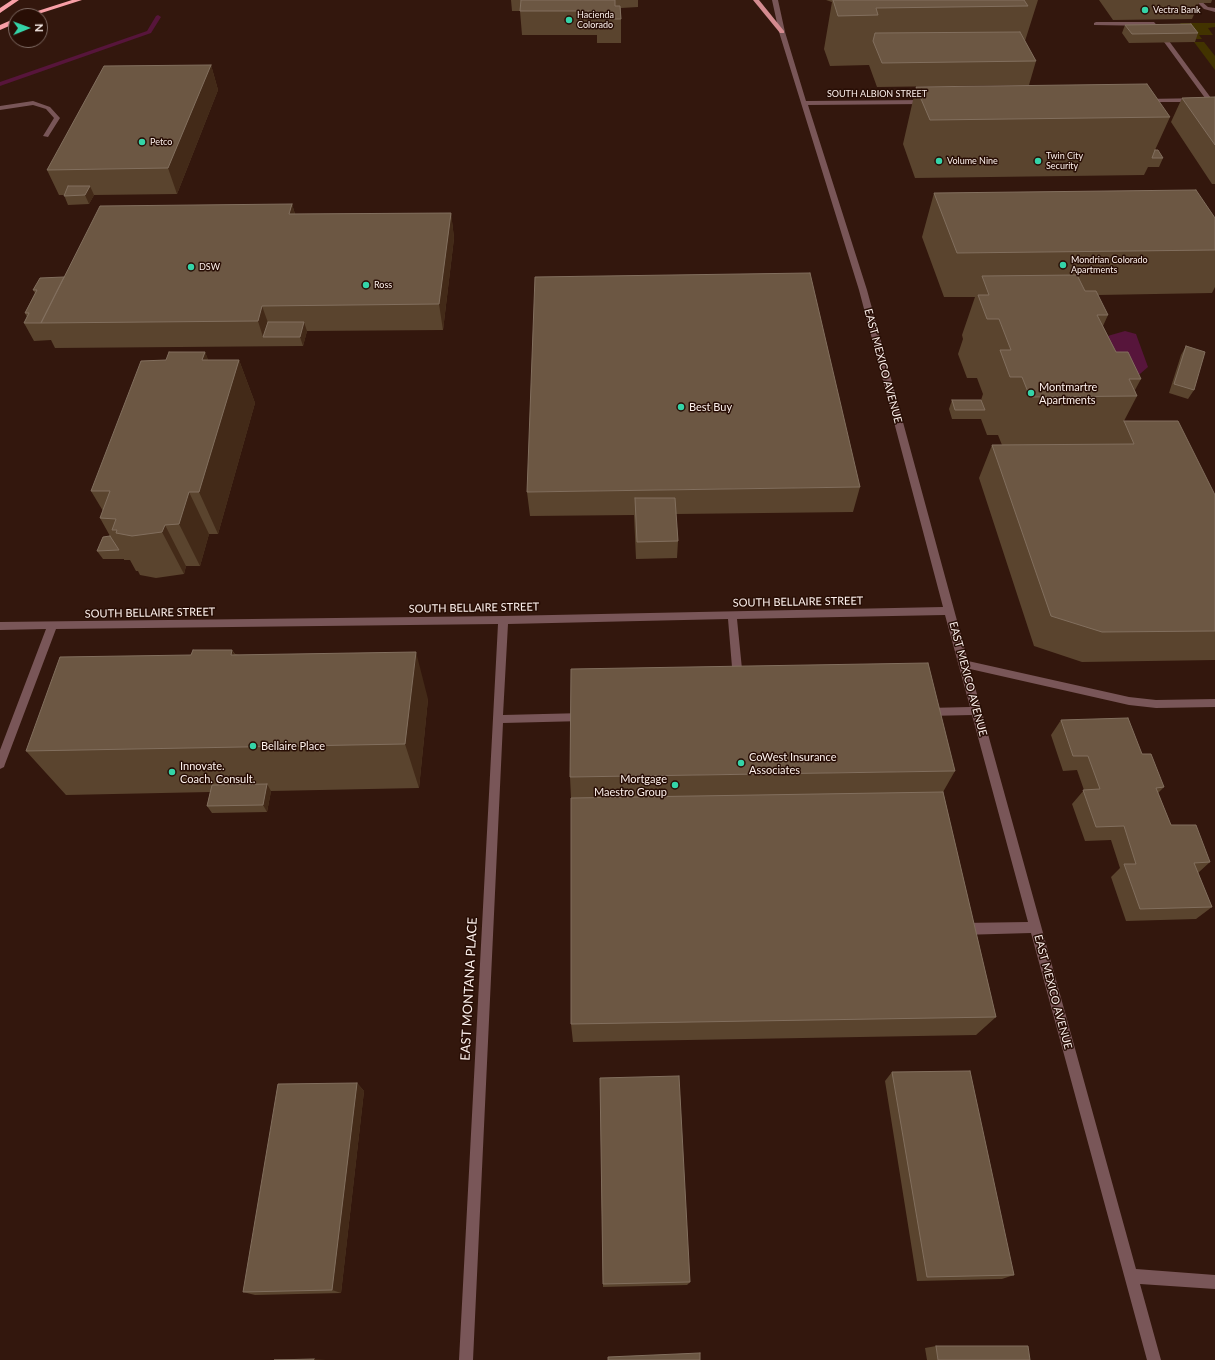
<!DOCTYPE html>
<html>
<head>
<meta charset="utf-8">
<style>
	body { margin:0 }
	#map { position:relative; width:1215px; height:1360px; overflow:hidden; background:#33170d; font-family:Lato,sans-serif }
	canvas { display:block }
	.north { position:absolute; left:8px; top:8px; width:40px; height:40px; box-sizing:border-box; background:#280e05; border:1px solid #7d6962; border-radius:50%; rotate:89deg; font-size:11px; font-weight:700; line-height:16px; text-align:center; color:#fdf1ed }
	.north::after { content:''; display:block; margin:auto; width:14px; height:18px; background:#34d4a8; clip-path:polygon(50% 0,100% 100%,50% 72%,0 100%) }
</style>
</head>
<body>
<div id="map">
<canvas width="1215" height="1360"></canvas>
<div class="north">N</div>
</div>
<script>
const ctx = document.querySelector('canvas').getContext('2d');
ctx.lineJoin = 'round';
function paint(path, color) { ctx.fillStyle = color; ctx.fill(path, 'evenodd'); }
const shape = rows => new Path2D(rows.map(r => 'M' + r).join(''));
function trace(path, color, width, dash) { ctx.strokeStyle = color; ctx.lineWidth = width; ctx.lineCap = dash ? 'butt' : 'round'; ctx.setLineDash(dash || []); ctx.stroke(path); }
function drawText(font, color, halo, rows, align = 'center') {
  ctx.font = font + ' Lato,sans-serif'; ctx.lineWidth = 3; ctx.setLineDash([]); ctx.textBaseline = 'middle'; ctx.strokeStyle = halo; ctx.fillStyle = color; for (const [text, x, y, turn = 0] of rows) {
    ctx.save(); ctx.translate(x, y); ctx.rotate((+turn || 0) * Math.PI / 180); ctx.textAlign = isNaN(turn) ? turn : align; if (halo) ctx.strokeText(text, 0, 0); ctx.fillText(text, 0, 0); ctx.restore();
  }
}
paint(shape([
	[1180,23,1215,23,1215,27,1208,28,1213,35,1199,35,1202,39,1193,39],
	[1194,42,1204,42,1215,56,1215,70]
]), '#423300');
paint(shape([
	[1125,331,1136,334,1148,367,1126,386,1097,339]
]), '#57153b');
paint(shape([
	[158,15,161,17,151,33,0,86,0,82,147,31,156,16,158,15]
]), '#57153b');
paint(shape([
	[772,0,778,0,785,32,806,101,925,100,928,102,925,104,808,105,867,290,968,661,1129,697,1156,700,1215,699,1215,707,1156,708,1129,705,970,669,1136,1269,1215,1275,1215,1289,1140,1284,1161,1360,1147,1360,1031,933,961,935,957,933,955,929,957,925,961,923,1028,922,972,715,928,716,924,715,923,712,924,709,928,708,970,707,945,615,737,619,743,679,742,682,738,683,734,682,733,679,728,619,508,624,503,715,584,713,588,714,589,717,588,720,584,721,503,723,473,1360,459,1360,498,624,56,629,5,764,4,767,0,769,0,750,46,629,0,630,0,622,503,616,943,607,859,290,779,32,772,0],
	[1201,1,1208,7,1215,8,1215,12,1204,9,1198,3,1201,1],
	[1096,22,1154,22,1163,32,1158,33,1152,26,1094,25,1094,23,1096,22],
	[1167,40,1169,41,1211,98,1215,98,1215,102,1143,102,1142,101,1145,99,1205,98,1164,42,1167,40],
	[33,101,50,107,60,118,48,137,43,136,54,118,46,109,33,105,0,110,0,106,33,101]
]), '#795658');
paint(shape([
	[753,0,759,0,784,31,784,33,780,33,753,0]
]), '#d48b90');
paint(shape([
	[12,0,19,0,0,13,0,8,12,0],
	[72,0,82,0,32,16,22,16,72,0],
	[16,18,16,23,0,30,0,25,16,18]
]), '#f89fa6');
paint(shape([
	[511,0,638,0,638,7,621,8,621,43,597,43,597,35,522,35,520,11,512,11],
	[826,0,1038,0,1025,41,1036,61,1029,85,877,87,869,65,830,66,824,49,832,2],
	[1099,0,1212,0,1211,3,1199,3,1192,19,1113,20],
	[1125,25,1198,33,1195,42,1129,43,1122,33],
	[211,65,218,90,177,194,94,195,89,204,68,205,64,195,59,195,47,170],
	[916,87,1170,117,1155,150,1163,158,1159,167,1148,167,1144,175,915,178,903,144],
	[1215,97,1215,184,1212,184,1171,122,1182,98],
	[934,193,1215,218,1215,287,1212,293,1098,295,1108,315,1103,326,1116,352,1141,379,1135,390,1137,396,1124,421,1215,495,1215,660,1082,662,1034,646,979,478,992,445,1002,445,998,435,987,435,981,419,952,419,949,409,952,400,981,400,983,394,977,378,967,378,958,354,963,339,962,335,975,297,944,297,922,237],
	[292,204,295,214,451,213,454,238,443,330,307,331,303,346,55,348,51,340,34,341,24,323,27,317,25,313,35,293,33,290,64,277],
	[1186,346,1194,390,1188,399,1169,393,1181,355],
	[205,352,208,360,239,360,255,403,218,534,209,534,200,566,186,566,184,574,156,578,140,575,138,571,136,571,130,560,124,560,124,559,103,559,97,551,110,536,100,518,103,511,91,491,166,360],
	[860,487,853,512,676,514,678,541,677,558,636,559,634,515,530,516,527,492],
	[232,650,235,654,428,699,419,788,271,791,267,812,212,813,207,806,210,792,66,795,26,751,191,655],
	[1061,720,1142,754,1164,787,1158,793,1171,825,1210,862,1198,873,1212,907,1196,919,1126,921,1111,877,1120,868,1111,840,1085,841,1072,804,1084,790,1077,770,1063,771,1051,735],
	[955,771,943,792,996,1017,976,1035,573,1042,571,1024,571,798,570,777],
	[892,1072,1014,1275,1002,1279,917,1281,885,1081],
	[600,1078,690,1282,687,1285,603,1287],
	[357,1083,364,1091,341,1293,255,1295,243,1292],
	[936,1346,1030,1360,927,1360,925,1348]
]), '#5a442e');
paint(shape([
	[211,65,218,90,177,194,168,168],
	[90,186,94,195,89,204,85,195],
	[292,204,299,229,289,214],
	[451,213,454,238,443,330,439,304],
	[262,306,271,331,263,337,258,321],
	[304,322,307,331,303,346,300,337],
	[205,352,222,395,202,360],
	[239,360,255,403,218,534,199,492],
	[189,492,209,534,200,566,179,524],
	[165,525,186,566,184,574,162,532],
	[232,650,257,697,231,655],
	[416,652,428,699,419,788,405,744],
	[267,784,271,791,267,812,263,805],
	[357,1083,364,1091,341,1293,332,1290],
	[314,1359,326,1360,313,1360]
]), '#432a18');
const building = shape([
	[521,0,615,0,615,6,620,6,621,19,597,19,597,11,520,11,521,0],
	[833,0,1024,0,1028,6,876,8,878,15,838,16,833,0],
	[1191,24,1198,33,1132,34,1125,25,1191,24],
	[1020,32,1036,61,882,63,873,41,875,33,1020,32],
	[211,65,168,168,47,170,104,66,211,65],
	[1147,84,1170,117,930,120,916,87,1147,84],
	[1215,97,1215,145,1182,98,1215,97],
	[1155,150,1158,150,1163,158,1152,158,1155,150],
	[68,186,90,186,85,195,64,196,68,186],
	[1196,190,1215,218,1215,250,957,253,934,193,1196,190],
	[292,204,289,214,451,213,439,304,262,306,258,321,41,323,100,206,292,204],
	[810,273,860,487,527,492,535,277,810,273],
	[1077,275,1085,291,1096,291,1108,315,1097,315,1116,352,1128,352,1141,379,1129,379,1137,396,1030,397,1022,377,1010,377,1000,350,1011,350,999,319,987,319,978,295,989,295,982,276,1077,275],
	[64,277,41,323,24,323,29,313,25,313,37,290,33,290,40,278,64,277],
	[268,322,304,322,300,337,263,337,268,322],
	[1186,346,1205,352,1194,390,1174,384,1186,346],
	[169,352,205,352,202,360,239,360,199,492,189,492,179,524,165,525,162,532,132,536,116,533,117,530,112,530,116,519,100,518,110,491,91,491,141,361,166,360,169,352],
	[952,400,981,400,985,410,955,410,952,400],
	[1124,421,1178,421,1215,495,1215,631,1102,632,1051,616,992,445,1134,444,1124,421],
	[635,498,675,498,678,541,637,542,635,498],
	[110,536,119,550,97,551,103,537,110,536],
	[193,650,232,650,231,655,416,652,405,744,26,751,60,657,191,655,193,650],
	[928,663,955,771,570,777,571,669,928,663],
	[1128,718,1142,754,1151,754,1164,787,1156,788,1171,825,1196,825,1210,862,1194,863,1212,907,1140,909,1124,864,1136,864,1124,826,1096,827,1083,790,1100,789,1088,756,1073,756,1061,720,1128,718],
	[267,784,263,805,207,806,212,785,267,784],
	[943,792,996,1017,571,1024,571,798,943,792],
	[970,1071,1014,1275,927,1277,892,1072,970,1071],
	[679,1076,690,1282,603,1284,600,1078,679,1076],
	[357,1083,332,1290,243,1292,278,1084,357,1083],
	[936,1346,1028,1346,1030,1360,938,1360,936,1346],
	[700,1353,700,1360,608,1360,608,1357,700,1353],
	[314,1359,313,1360,274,1360,314,1359]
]);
paint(building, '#6c5743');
trace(building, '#826f5e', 1);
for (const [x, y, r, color] of [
	[1145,10,4,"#34d4a8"],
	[569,20,4,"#34d4a8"],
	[142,142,4,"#34d4a8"],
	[939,161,4,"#34d4a8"],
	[1038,161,4,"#34d4a8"],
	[1063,265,4,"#34d4a8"],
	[191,267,4,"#34d4a8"],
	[366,285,4,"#34d4a8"],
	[1031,393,4,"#34d4a8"],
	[681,407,4,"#34d4a8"],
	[253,746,4,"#34d4a8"],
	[741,763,4,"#34d4a8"],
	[172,772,4,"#34d4a8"],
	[675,785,4,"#34d4a8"]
]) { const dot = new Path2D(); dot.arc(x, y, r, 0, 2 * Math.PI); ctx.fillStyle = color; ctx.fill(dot); trace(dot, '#280e05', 1.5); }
drawText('9px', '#fdf1ed', '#280e05', [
	["Vectra Bank",1153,10],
	["Hacienda",577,15],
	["Colorado",577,25],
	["Petco",150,142],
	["Twin City",1046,156],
	["Security",1046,166],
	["Volume Nine",947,161],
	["Mondrian Colorado",1071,260],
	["Apartments",1071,270],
	["DSW",199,267],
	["Ross",374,285]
], 'left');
drawText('9px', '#fdf1ed', '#280e05', [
	["SOUTH ALBION STREET",877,94]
]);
drawText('11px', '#fdf1ed', '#280e05', [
	["EAST MEXICO AVENUE",883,366,75],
	["SOUTH BELLAIRE STREET",798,602,-1],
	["SOUTH BELLAIRE STREET",474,608,-1],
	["SOUTH BELLAIRE STREET",150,613,-1],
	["EAST MEXICO AVENUE",968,679,75],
	["EAST MEXICO AVENUE",1053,992,75]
]);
drawText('11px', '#fdf1ed', '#280e05', [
	["Montmartre",1039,387],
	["Apartments",1039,400],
	["Best Buy",689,407],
	["Bellaire Place",261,746],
	["CoWest Insurance",749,757],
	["Associates",749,770],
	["Innovate.",180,766],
	["Coach. Consult.",180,779],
	["Mortgage",667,779,"right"],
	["Maestro Group",667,792,"right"]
], 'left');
drawText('13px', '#fdf1ed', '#280e05', [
	["EAST MONTANA PLACE",469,989,-87]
]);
</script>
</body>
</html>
